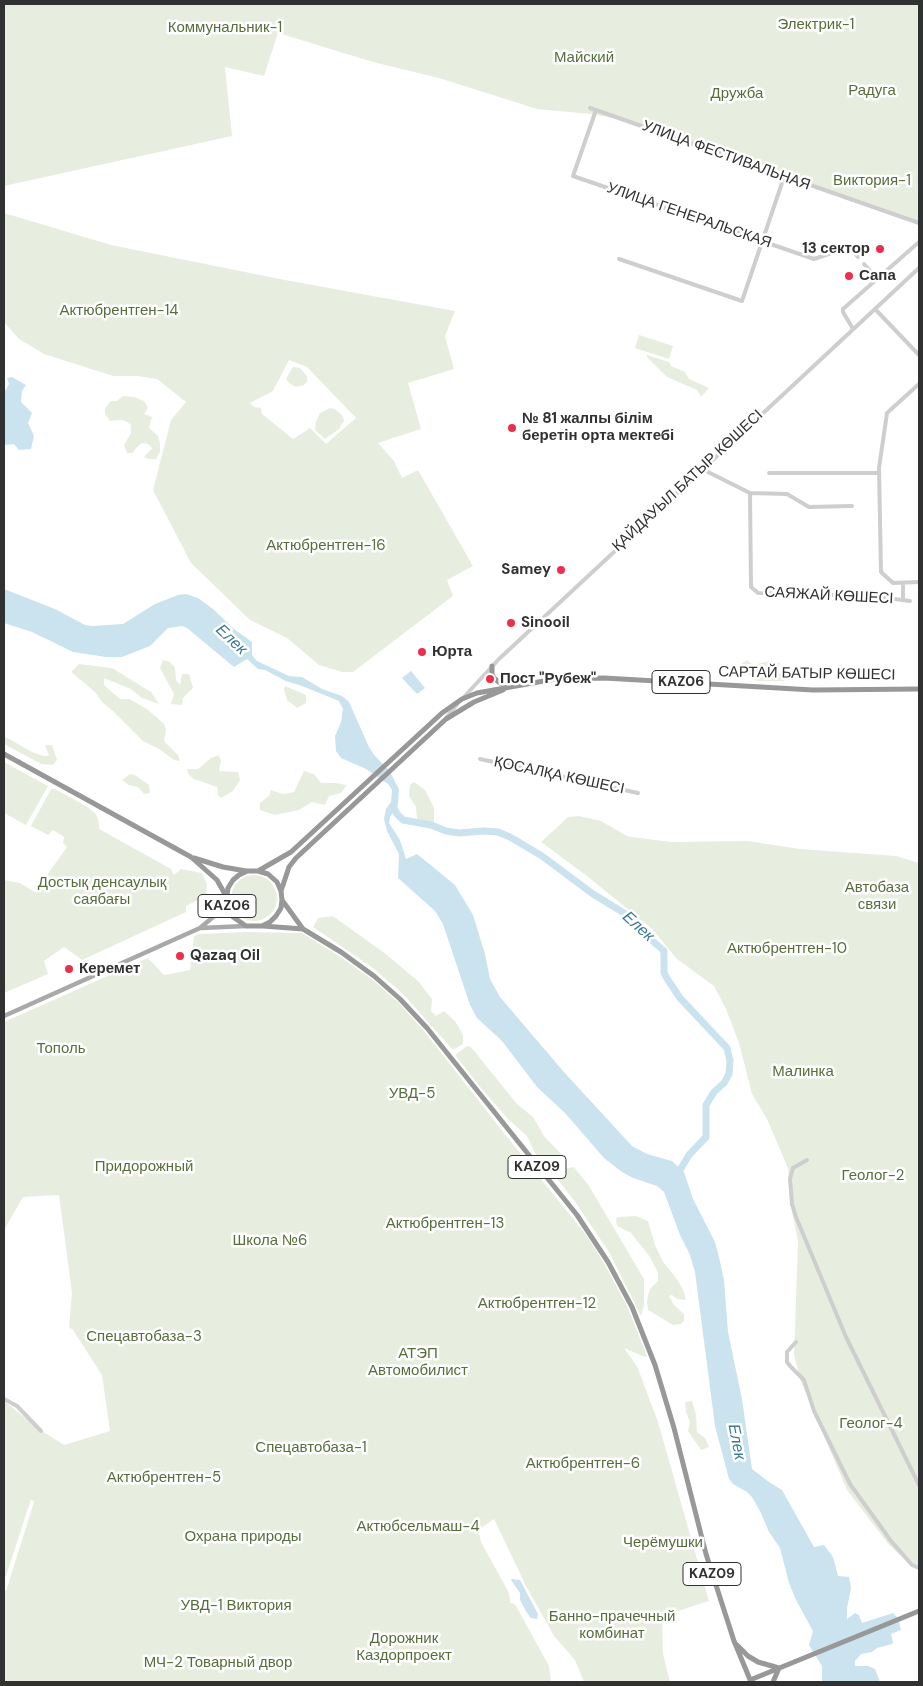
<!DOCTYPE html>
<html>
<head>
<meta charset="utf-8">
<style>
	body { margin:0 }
	#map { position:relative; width:923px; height:1686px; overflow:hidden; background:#fff; font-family:"DM Sans",sans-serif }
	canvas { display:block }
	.frame { position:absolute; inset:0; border:5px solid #313131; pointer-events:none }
</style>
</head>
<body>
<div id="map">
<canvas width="923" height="1686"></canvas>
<div class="frame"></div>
</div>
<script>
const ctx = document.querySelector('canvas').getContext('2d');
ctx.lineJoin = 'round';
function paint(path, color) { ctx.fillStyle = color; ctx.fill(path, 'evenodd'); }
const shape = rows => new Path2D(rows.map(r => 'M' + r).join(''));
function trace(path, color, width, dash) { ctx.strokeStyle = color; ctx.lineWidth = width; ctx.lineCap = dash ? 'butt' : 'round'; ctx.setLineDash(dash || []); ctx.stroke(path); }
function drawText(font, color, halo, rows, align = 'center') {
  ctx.font = font + ' "DM Sans",sans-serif'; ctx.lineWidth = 5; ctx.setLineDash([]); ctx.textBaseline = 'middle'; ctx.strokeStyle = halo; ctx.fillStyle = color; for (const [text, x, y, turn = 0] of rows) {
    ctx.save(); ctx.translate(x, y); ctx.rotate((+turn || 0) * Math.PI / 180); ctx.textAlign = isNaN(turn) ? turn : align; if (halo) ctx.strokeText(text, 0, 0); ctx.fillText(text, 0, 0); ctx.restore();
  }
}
paint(shape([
	[4,4,919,4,919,223,630,121,591,114,537,109,439,78,373,62,278,33,264,76,225,67,232,136,4,186],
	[4,213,111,245,285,280,455,311,445,336,454,369,408,383,421,429,378,443,394,461,402,478,418,470,473,566,447,580,453,596,353,672,342,672,319,665,287,638,250,620,191,563,153,490,171,420,186,402,157,379,137,376,113,376,44,354,19,339,4,322],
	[289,360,307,367,356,418,326,444,310,428,293,439,262,414,261,408,254,407,250,403,273,391],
	[639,335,673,346,669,359,635,348],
	[647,355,669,362,671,366,685,372,689,379,709,388,701,397,697,390,667,377,647,357],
	[293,367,300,368,307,376,307,382,304,385,296,387,289,383,286,379],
	[123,396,134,397,144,401,148,408,144,414,152,417,149,428,158,436,160,443,160,452,156,459,148,459,144,457,152,448,148,444,142,443,136,448,133,453,127,453,124,445,131,433,131,425,127,422,122,420,110,421,105,414,105,409,108,404,111,401,117,401],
	[330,408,335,409,342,415,344,421,339,429,325,439,315,430,316,422,320,413],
	[163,660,170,662,175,667,176,680,180,685,182,674,189,674,193,688,183,698,182,705,171,704,174,694,160,668],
	[747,660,753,665,770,661,780,663,778,668,770,669,769,671,784,674,786,677,784,681,758,681,750,678,748,674,741,672,740,668,741,664],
	[79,664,112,668,151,692,159,704,142,698,131,689,104,678,104,685,120,699,129,699,147,709,164,724,166,730,164,741,178,755,180,761,174,760,159,749,143,741,113,711,102,702,95,692,71,672],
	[285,686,306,695,306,703,297,708,287,700,284,690],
	[4,736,32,752,43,756,49,756,45,745,52,745,57,760,53,765,41,764,4,744],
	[219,755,221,761,219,771,238,772,240,780,233,791,221,798,218,795,217,787,194,779,188,774,187,769,198,769,211,758],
	[4,762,48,786,26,825,4,813],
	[304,771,314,774,321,783,335,783,347,785,341,793,329,796,325,805,312,802,299,810,275,815,260,810,260,803,269,796,271,790,283,794,294,792],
	[130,774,135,775,149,785,150,793,144,794,138,787,129,785,122,780],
	[414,782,425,790,434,808,434,823,426,823,417,819,416,807,409,796,410,785],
	[51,789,55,789,86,806,96,814,99,822,99,829,171,869,174,875,181,869,202,873,207,884,206,896,186,906,186,912,82,960,64,947,44,961,48,974,4,993,4,880,20,883,35,892,67,847,63,843,64,837,53,830,48,835,31,826],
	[579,816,601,821,627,836,632,837,671,842,748,841,800,849,896,856,919,863,919,1567,912,1566,889,1545,847,1490,801,1382,794,1355,798,1241,790,1202,788,1168,767,1119,752,1094,739,1043,726,1009,714,986,677,959,652,929,587,876,541,842,565,820,568,817],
	'231 898a23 23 0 1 1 46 0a23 23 0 1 1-46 0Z',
	[333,916,387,955,418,981,432,999,431,1011,436,1016,444,1011,455,1021,463,1035,463,1044,453,1050,403,994,373,968,313,927,318,918],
	[245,932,302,933,339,956,373,980,398,1002,424,1031,504,1133,587,1236,604,1263,628,1308,647,1356,645,1357,624,1348,637,1366,658,1422,709,1601,662,1616,663,1654,670,1682,584,1682,575,1660,554,1636,526,1586,494,1519,481,1528,479,1533,481,1542,509,1593,510,1603,515,1604,549,1666,551,1682,4,1682,4,1591,6,1591,34,1502,31,1499,6,1576,4,1578,4,1401,39,1429,64,1445,110,1431,102,1375,73,1330,69,1327,72,1293,59,1195,23,1197,4,1230,4,1022,148,958,164,975,190,970,194,936,199,934],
	[467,1046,471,1047,517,1104,533,1117,544,1136,565,1158,565,1166,552,1172,535,1153,527,1136,507,1118,481,1088,455,1055],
	[574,1167,589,1186,644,1279,644,1305,641,1316,609,1252,576,1203,555,1176,564,1169],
	[636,1216,648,1221,655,1245,663,1262,674,1275,683,1289,686,1300,677,1299,672,1295,669,1296,674,1305,684,1314,684,1321,681,1324,673,1325,648,1310,647,1302,648,1296,650,1289,658,1281,658,1273,650,1257,631,1233,617,1226,616,1219,618,1217],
	[692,1401,696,1415,697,1432,705,1438,709,1447,701,1450,688,1431,690,1422,686,1412,685,1402]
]), '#e8eedf');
paint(shape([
	[12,377,26,385,22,391,21,402,32,413,28,423,34,436,31,449,19,450,14,444,6,445,4,443,4,393,9,384,7,378],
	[4,589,55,609,85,625,93,626,123,624,155,604,178,595,186,594,198,598,213,609,234,629,252,642,252,655,257,661,289,676,302,677,322,689,342,696,349,702,369,747,374,755,389,770,399,789,398,805,390,817,389,823,400,840,406,859,417,854,455,885,473,915,485,954,490,979,500,997,563,1071,632,1146,647,1154,672,1161,684,1172,693,1199,715,1242,719,1257,724,1280,728,1332,742,1399,752,1469,769,1482,782,1490,814,1547,824,1545,833,1557,838,1576,849,1577,851,1588,847,1608,847,1619,855,1613,859,1615,862,1623,893,1613,898,1618,901,1630,891,1634,893,1642,892,1644,877,1648,872,1652,861,1654,855,1661,855,1666,868,1666,875,1669,880,1682,822,1682,822,1666,809,1645,813,1631,796,1600,789,1583,780,1548,769,1532,761,1513,752,1497,747,1492,733,1484,729,1479,715,1426,695,1272,690,1255,680,1235,664,1192,657,1186,633,1178,622,1172,604,1158,565,1113,537,1087,502,1041,477,1018,470,1005,443,924,435,911,398,878,399,854,387,831,384,819,386,809,391,802,392,790,388,784,366,769,341,758,336,751,335,736,341,722,343,709,339,701,302,686,286,681,265,670,258,669,247,659,234,667,187,628,182,626,168,628,150,646,122,657,106,657,73,652,32,632,4,623],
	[411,671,425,688,417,694,402,678],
	[512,1579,520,1580,538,1614,537,1619,531,1618,527,1613,520,1600,520,1593,511,1580]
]), '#cbe3ee');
trace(shape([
	[393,806,397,814,403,820,431,825,446,831,459,833,484,831,498,832,510,837,542,856,593,894,629,916,637,927,664,951,664,973,668,980,680,998,727,1048,730,1061,729,1074,724,1083,714,1092,706,1105,706,1137,689,1155,677,1175]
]), '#cbe3ee', 7);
trace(shape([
	[590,108,919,223],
	[596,110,573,176,814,259,849,247,858,257],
	[619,259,742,301,784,177],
	[864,264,877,279],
	[875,309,919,355],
	[853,329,843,312,843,309,919,242],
	[919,384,887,413,879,468,881,572,893,583,919,582],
	[702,469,750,493,787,494,809,507,852,506],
	[769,473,879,473],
	[750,493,751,587,758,593,830,594,837,597,879,597,910,601],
	[903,583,903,600],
	[463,698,499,659,919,268],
	[447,717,458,703],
	[480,759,638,793],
	[807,1160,793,1168,790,1179,792,1204,796,1217,846,1337,919,1485],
	[796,1342,787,1352,787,1362,790,1366,804,1380,814,1411,850,1484,891,1541,912,1565,919,1568],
	[4,1399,17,1406,41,1431]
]), '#cecece', 4);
trace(shape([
	[201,928,246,926],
	[4,1016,200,928,219,912,226,903]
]), '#a9a9a9', 4.5);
trace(shape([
	[492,666,492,674,494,678,500,683,509,685],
	[4,754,191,857,217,880,226,896],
	[194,858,223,867,246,871],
	[258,871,291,852,442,713,462,699,477,693,555,679,604,678,813,690,919,689],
	[281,891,277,882,268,874,258,871,247,871,239,875,233,880,228,888,226,903,233,917,246,926,262,926,270,922,276,916,281,908,282,900,281,891,289,867,296,858,446,719,474,702,503,690],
	[282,900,303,929,341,952,374,976,400,999,427,1028,577,1215,608,1262,632,1307,655,1365,674,1428,706,1554,734,1641,751,1682],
	[263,926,303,929],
	[737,1645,748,1656,758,1662,779,1668,773,1682],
	[750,1680,919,1611]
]), '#989898', 5);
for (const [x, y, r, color] of [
	[880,249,5,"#ea304c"],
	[849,276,5,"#ea304c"],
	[512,428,5,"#ea304c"],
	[561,570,5,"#ea304c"],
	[511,623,5,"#ea304c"],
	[422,652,5,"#ea304c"],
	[490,679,5,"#ea304c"],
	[180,956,5,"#ea304c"],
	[69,969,5,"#ea304c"]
]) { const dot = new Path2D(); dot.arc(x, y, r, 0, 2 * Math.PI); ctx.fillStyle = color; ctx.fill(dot); trace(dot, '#fff', 2); }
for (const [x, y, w] of [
	[681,682,58],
	[227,906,58],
	[537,1167,58],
	[712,1574,58]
]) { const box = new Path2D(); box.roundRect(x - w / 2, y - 11.5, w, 23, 4); ctx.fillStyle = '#fff'; ctx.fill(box); trace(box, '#313131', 1); }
drawText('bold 14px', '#313131', null, [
	["KАZ06",681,682],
	["KАZ06",227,906],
	["KAZ09",537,1167],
	["KAZ09",712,1574]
]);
drawText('15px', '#576e3c', '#fff', [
	["Электрик-1",816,25],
	["Коммунальник-1",225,28],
	["Майский",584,58],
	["Радуга",872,91],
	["Дружба",737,94],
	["Виктория-1",872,181],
	["Актюбрентген-14",119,311],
	["Актюбрентген-16",326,546],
	["Достық денсаулық",102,883],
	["саябағы",102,900],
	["Автобаза",877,888],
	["связи",877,905],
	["Актюбрентген-10",787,949],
	["Тополь",61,1049],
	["Малинка",803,1072],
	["УВД-5",412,1094],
	["Придорожный",144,1167],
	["Геолог-2",873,1176],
	["Актюбрентген-13",445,1224],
	["Школа №6",270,1241],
	["Актюбрентген-12",537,1304],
	["Спецавтобаза-3",144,1337],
	["АТЭП",418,1354],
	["Автомобилист",418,1371],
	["Геолог-4",871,1424],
	["Спецавтобаза-1",311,1448],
	["Актюбрентген-6",583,1464],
	["Актюбрентген-5",164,1478],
	["Актюбсельмаш-4",418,1527],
	["Охрана природы",243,1537],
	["Черёмушки",663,1543],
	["УВД-1 Виктория",236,1606],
	["Банно-прачечный",612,1617],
	["комбинат",612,1634],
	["Дорожник",404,1639],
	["Каздорпроект",404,1656],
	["МЧ-2 Товарный двор",218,1663]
]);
drawText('15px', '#313131', '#fff', [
	["УЛИЦА ФЕСТИВАЛЬНАЯ",726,156,20],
	["УЛИЦА ГЕНЕРАЛЬСКАЯ",689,216,19],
	["ҚАЙДАУЫЛ БАТЫР КӨШЕСІ",688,481,-43],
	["САЯЖАЙ КӨШЕСІ",829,596,3],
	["САРТАЙ БАТЫР КӨШЕСІ",807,674,1],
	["ҚОСАЛҚА КӨШЕСІ",559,776,12]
]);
drawText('bold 15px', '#313131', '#fff', [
	["13 сектор",870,249,"right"],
	["Сапа",859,276],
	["№ 81 жалпы білім",522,419],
	["беретін орта мектебі",522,436],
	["Samey",551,570,"right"],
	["Sinooil",521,623],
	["Юрта",432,652],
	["Пост \"Рубеж\"",500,679],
	["Qazaq Oil",190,956],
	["Керемет",79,969]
], 'left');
drawText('italic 16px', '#3b7a96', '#fff', [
	["Елек",231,640,43],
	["Елек",638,927,42],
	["Елек",736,1442,79]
]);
</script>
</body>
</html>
